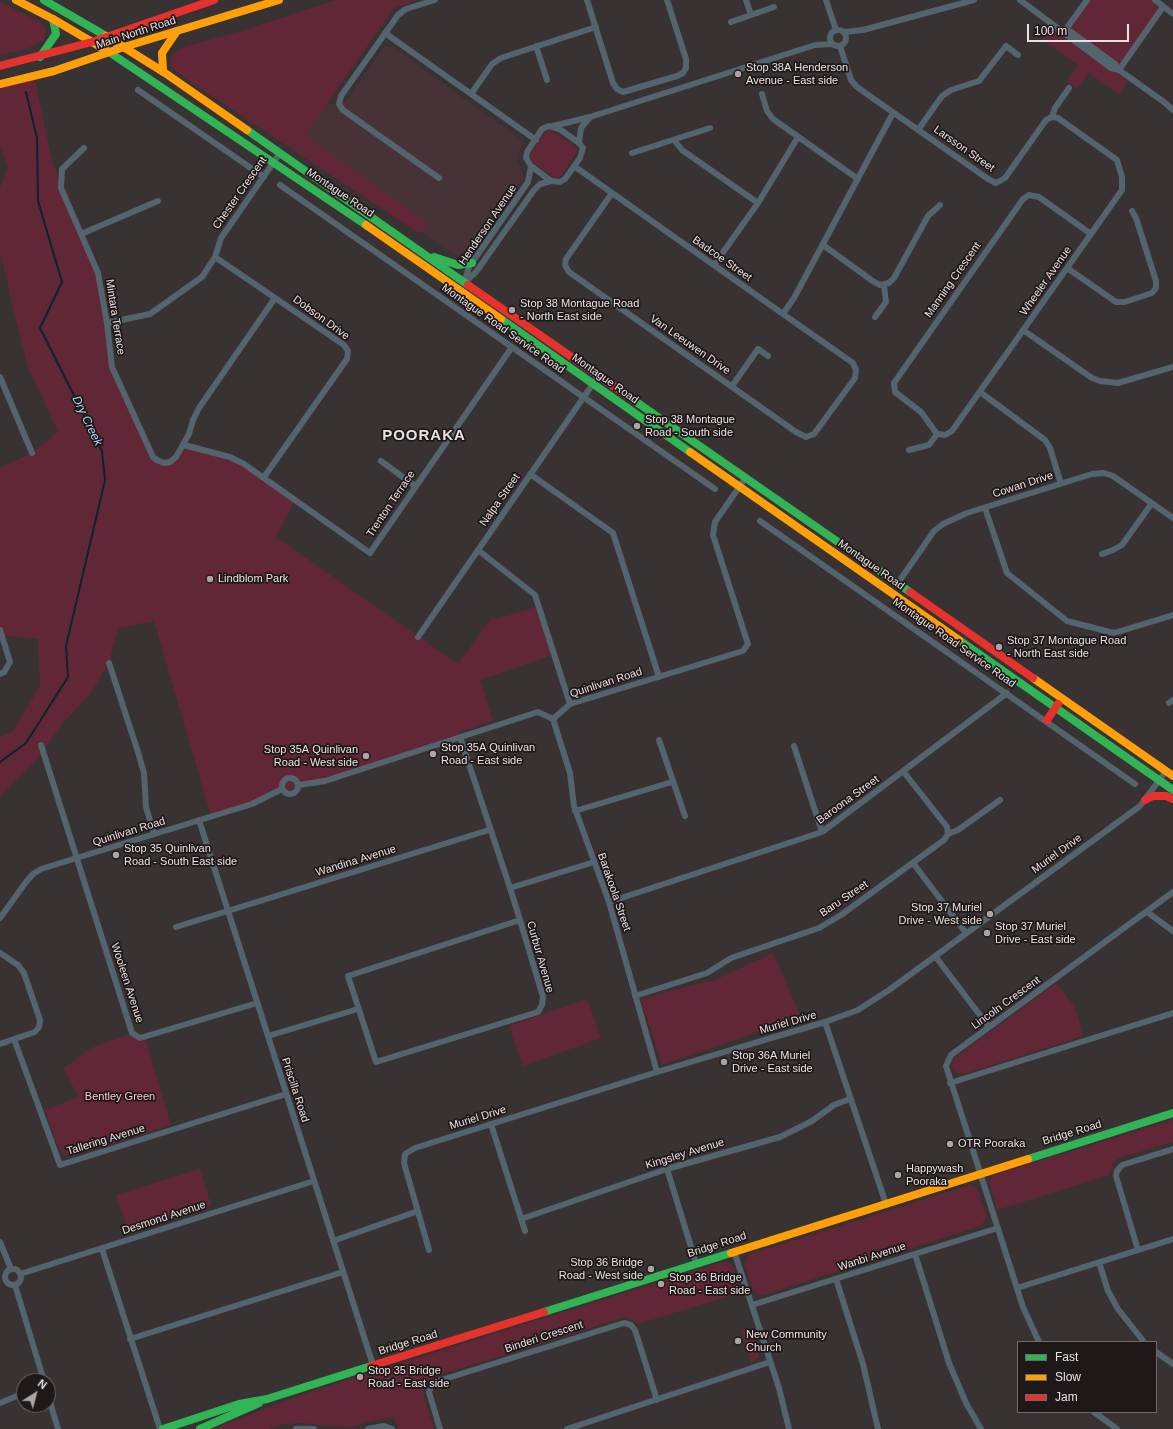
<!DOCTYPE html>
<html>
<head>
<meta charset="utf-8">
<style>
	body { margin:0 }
	#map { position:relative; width:1173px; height:1429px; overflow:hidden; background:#383233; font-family:Arial,sans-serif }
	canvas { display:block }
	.legend { position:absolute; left:1017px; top:1341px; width:140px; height:72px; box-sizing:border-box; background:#1f1819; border:1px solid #706869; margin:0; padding:5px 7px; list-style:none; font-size:12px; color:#eae1e2 }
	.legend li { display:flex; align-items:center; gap:8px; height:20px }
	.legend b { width:20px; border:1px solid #706869 }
	.north { position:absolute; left:16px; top:1373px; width:40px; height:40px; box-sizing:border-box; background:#1f1819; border:1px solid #706869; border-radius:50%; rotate:36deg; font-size:11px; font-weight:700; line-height:16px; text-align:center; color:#eae1e2 }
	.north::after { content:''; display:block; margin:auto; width:14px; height:18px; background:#aca4a5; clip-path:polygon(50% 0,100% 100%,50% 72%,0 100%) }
	.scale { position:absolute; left:1027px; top:24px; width:102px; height:18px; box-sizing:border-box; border:2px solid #eae1e2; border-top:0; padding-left:5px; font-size:12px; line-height:14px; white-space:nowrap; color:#eae1e2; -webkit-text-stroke:3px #1f1819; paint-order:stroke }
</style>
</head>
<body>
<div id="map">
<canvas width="1173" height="1429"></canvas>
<ul class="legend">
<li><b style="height:5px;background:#30b455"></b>Fast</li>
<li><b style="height:5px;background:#ff9f0a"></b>Slow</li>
<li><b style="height:5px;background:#e5322d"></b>Jam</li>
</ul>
<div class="north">N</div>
<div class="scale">100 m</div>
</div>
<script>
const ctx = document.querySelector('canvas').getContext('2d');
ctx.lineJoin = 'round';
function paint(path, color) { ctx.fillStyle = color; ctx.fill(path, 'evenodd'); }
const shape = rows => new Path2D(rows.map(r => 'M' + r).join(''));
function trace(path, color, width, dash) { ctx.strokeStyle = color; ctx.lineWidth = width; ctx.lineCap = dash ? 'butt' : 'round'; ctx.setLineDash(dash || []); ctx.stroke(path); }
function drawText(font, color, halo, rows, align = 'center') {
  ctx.font = font + ' Arial,sans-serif'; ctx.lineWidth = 3.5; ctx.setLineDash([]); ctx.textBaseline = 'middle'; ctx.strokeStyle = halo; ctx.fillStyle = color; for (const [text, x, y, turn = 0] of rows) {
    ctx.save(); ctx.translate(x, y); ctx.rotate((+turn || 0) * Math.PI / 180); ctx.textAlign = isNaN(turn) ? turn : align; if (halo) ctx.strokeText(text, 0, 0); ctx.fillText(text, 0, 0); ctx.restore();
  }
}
paint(shape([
	[384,47,393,47,520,139,522,144,517,160,524,177,474,247,466,255,458,256,445,249,422,231,427,222,304,135,326,105,345,102]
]), '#473337');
paint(shape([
	[336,0,418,0,394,8,305,135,428,223,420,234,186,79,171,67,170,56,183,47,238,32],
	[1087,0,1155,0,1163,7,1119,70,1064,32],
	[0,2,42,23,46,28,44,41,26,49,0,55],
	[1052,26,1128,81,1119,94,1089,73,1077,89,1067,81,1078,65,1042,40],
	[34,76,51,156,62,191,98,273,112,367,157,460,176,457,184,445,244,464,295,500,276,537,458,664,492,617,496,619,536,607,552,655,480,680,493,721,458,733,460,737,283,791,211,816,154,621,118,628,109,663,90,694,62,724,43,751,43,753,0,797,0,737,13,731,40,686,38,639,1,635,0,630,0,468,32,453,58,432,27,365,0,252,0,188,8,167,0,146,0,84],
	[549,130,576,147,577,151,562,175,558,178,554,177,532,161,530,158,530,154,546,132],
	[773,953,801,1017,662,1065,641,999,717,979],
	[1056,983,1075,1007,1083,1036,964,1074,958,1073,953,1069,952,1064,955,1058],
	[587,999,601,1038,523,1066,509,1026],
	[131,1034,140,1040,146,1041,171,1125,73,1155,65,1155,59,1149,45,1110,78,1097,64,1068,91,1048],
	[1173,1120,1173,1142,1119,1158,1113,1163,1110,1175,997,1210,989,1182,993,1175],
	[200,1169,211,1205,129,1231,116,1195],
	[970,1185,977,1188,987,1216,981,1226,763,1295,755,1292,752,1288,745,1264,748,1255],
	[722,1262,728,1262,732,1265,742,1292,638,1324,631,1319,625,1317,434,1377,424,1386,423,1393,434,1429,398,1429,393,1416,350,1427,301,1423,284,1424,269,1429,213,1429,306,1393],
	[751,1328,759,1352,758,1358,751,1363,741,1330]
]), '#622737');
trace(shape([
	[0,762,26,743,68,677,66,646,105,480,102,451,40,328,62,282,38,201,37,138,26,92]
]), '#09232f', 2);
trace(shape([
	[435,0,406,9,398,15,341,96,339,104,343,110,439,178],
	[587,0,613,83,617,89,623,92,677,76,683,73,686,68,686,59,667,0],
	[746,0,751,15],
	[826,0,836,30],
	[1020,0,1111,68,1119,70,1164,102,1173,110],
	[1155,0,1173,14],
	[731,22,774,7],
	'830 38a8 8 0 1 1 16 0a8 8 0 1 1-16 0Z',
	[844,32,863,30,974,0],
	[1064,32,1071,32,1115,64,1119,70],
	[1064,32,1087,0],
	[385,33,536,140],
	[536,46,547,80],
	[840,46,851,80,857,87,988,179,996,183,1005,178,1046,120,1052,117,1055,108,1069,88],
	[1119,70,1163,7],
	[138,90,264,177],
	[471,94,492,64,501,58,596,27],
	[762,94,767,111,773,119,858,179],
	[549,126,561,130,579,143,583,148,580,158,565,179,560,182,551,181,531,166,526,158,527,152,542,129,549,126],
	[553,126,590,117,815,45,832,44],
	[918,130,942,96,951,90,979,81,1006,46,1018,55],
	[674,140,682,150,758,203],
	[579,143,581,128,590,117],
	[84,148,62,169,61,188,98,273,107,323,112,367,153,457,157,460,164,463,170,462,176,457,189,434,193,420,199,408,275,298],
	[632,153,710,128],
	[574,166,783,314,853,363,856,370,855,378,814,434,806,437,796,432,569,272,565,265,566,259,612,193],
	[280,185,715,489],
	[81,234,158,201],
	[823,245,874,282,880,285,889,283,894,278,928,216,940,205],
	[215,257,344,345,348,351,347,359,264,477],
	[714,265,758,203,798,137],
	[1067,268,1116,302,1125,302,1152,293,1156,288,1156,281,1136,218,1132,211],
	[465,280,469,267,528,182,531,166],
	[465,282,476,272,534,190,540,184,551,181],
	[783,314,794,298,893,113],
	[875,317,886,302,884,285],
	[107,323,150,314,202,277,215,257,221,238,280,153],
	[1023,330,1092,378,1100,381,1118,383,1173,367],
	[0,377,32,453],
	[732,386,758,349,768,356],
	[980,392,1045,440,1050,448,1061,484],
	[937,434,921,412,895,392,894,383,1023,199,1029,195,1039,197,1091,234],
	[184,445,230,457,244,464,370,553,512,347],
	[909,450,929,445,937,434,945,435,952,431,1122,190,1122,177,1117,160,1058,118,1052,117],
	[381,461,415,486],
	[530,474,613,533,659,677],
	[985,508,1007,573,1067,621,1114,633,1173,615],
	[760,521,1135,784],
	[478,550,535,595,570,704],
	[1102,554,1113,550,1122,545,1152,503],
	[898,583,934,531,943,524,967,513,1092,474,1104,473,1113,476,1173,518],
	[0,630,10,662,4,672,0,674],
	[418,637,599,375],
	[109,663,138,752,144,773,146,807,154,834],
	[1169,703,1173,700],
	[553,719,570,704,743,651,748,644,745,635,713,535,715,522,746,477],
	[553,719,570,773,574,806,609,902,657,1072],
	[460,737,510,888,520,920,543,997,542,1005,538,1012,376,1062,348,976,520,920],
	[659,740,685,816],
	[41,745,132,1033,140,1038,257,1003],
	[794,746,822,832],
	[903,771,947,827,948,834],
	'282 786a8 8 0 1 1 16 0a8 8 0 1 1-16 0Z',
	[299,785,325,781,538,712,553,719],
	[575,811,672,782],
	[199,820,373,1365],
	[913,863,966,933],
	[510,888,594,862],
	[609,902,822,832,1007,693],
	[1147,912,1173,931],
	[0,918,26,882,33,874,41,869,252,804,282,789],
	[176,927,489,830],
	[0,953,18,965,24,973,40,1020,39,1027,35,1032,0,1044],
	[935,956,989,1027],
	[635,996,707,973,731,958,819,928,841,915,944,840,948,834,958,830,1000,800],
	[825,1022,886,1204],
	[268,1036,358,1009],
	[14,1039,60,1165,286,1094],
	[950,1083,1173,1013],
	[491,1124,525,1231],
	[667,1169,696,1263],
	[521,1219,667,1169,780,1137,812,1121,834,1105,850,1099],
	[333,1241,418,1211],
	[0,1242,11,1269],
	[102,1249,160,1429],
	[429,1250,404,1163,405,1154,415,1148,657,1072,825,1022,858,1010,889,990,1140,806,1166,771],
	[1138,1250,1116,1176,1117,1171,1122,1165,1173,1149],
	[734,1251,779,1388,789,1429],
	[915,1254,949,1363,966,1403,981,1429],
	[1099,1262,1108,1291,1118,1309,1144,1342],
	'5 1277a8 8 0 1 1 16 0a8 8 0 1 1-16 0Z',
	[20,1274,314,1181],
	[836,1279,863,1364,878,1429],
	[15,1285,44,1381],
	[1017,1288,1173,1239],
	[752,1305,998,1228],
	[130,1339,343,1272],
	[1039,1342,1023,1307,946,1066,951,1055,1173,892],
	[1156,1352,1173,1364],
	[48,1395,58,1429],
	[0,1403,24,1393],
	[1094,1412,1117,1429],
	[296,1429,314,1429],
	[368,1429,384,1426,392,1429],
	[440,1429,429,1392,431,1386,435,1382,624,1323,631,1325,635,1330,657,1400],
	[567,1429,770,1362]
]), '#54646d', 6);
trace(shape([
	[44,0,106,36],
	[109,52,366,225],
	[40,57,56,34,53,19],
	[247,130,468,285],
	[434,257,458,265,472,263],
	[501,319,690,452],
	[632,399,910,592],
	[959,640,1173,790],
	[1028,1159,1173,1113],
	[544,1312,731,1253],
	[163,1429,239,1404,267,1399,371,1366],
	[200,1429,259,1403]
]), '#30b455', 8);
trace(shape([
	[16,0,53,19,109,52],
	[106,36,165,73,247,130],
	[163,71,162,53,177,31],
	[0,84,54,71,124,47,279,0],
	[366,225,501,319],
	[690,452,959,640],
	[1033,678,1173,776],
	[731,1253,1028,1159]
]), '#ff9f0a', 8);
trace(shape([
	[0,66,92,42,214,0],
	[468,285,632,399],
	[910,592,1033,678],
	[1047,720,1058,704],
	[1145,800,1153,796,1166,796,1173,799],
	[371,1366,544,1312]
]), '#e5322d', 8);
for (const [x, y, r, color] of [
	[738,74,4,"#aca4a5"],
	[512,310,4,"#aca4a5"],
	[637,426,4,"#aca4a5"],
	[210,579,4,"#aca4a5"],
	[999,647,4,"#aca4a5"],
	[433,754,4,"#aca4a5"],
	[366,756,4,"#aca4a5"],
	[116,855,4,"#aca4a5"],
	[990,914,4,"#aca4a5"],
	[987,933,4,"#aca4a5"],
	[724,1062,4,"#aca4a5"],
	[950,1144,4,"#aca4a5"],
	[898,1175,4,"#aca4a5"],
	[651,1269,4,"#aca4a5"],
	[661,1284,4,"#aca4a5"],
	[738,1341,4,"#aca4a5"],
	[360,1377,4,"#aca4a5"]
]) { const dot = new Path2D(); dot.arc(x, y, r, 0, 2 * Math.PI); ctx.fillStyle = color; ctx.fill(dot); trace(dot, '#1f1819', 1.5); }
drawText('11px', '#eae1e2', '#1f1819', [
	["Main North Road",136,33,-18],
	["Larsson Street",964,149,35],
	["Chester Crescent",240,193,-55],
	["Montague Road",340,193,34],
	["Henderson Avenue",488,225,-56],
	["Badcoe Street",722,259,35],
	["Manning Crescent",953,280,-55],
	["Wheeler Avenue",1046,281,-55],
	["Mintara Terrace",115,317,81],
	["Dobson Drive",321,318,36],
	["Montague Road Service Road",503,329,35],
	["Van Leeuwen Drive",690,345,35],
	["Montague Road",605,379,35],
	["Cowan Drive",1023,485,-18],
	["Nalpa Street",500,500,-55],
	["Trenton Terrace",391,504,-56],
	["Montague Road",871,565,35],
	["Montague Road Service Road",954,643,35],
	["Quinlivan Road",606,683,-18],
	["Baroona Street",848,800,-36],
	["Quinlivan Road",129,832,-17],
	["Muriel Drive",1057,854,-36],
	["Wandina Avenue",356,861,-17],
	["Barakoola Street",614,892,71],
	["Baru Street",844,899,-34],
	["Curbur Avenue",540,957,74],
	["Wooleen Avenue",127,983,72],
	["Lincoln Crescent",1006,1003,-36],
	["Muriel Drive",788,1023,-16],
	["Priscilla Road",295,1090,72],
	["Muriel Drive",478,1118,-17],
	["Bridge Road",1072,1133,-17],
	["Tallering Avenue",106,1140,-17],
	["Kingsley Avenue",685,1154,-17],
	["Desmond Avenue",164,1218,-18],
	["Bridge Road",717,1245,-18],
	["Wanbi Avenue",872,1257,-18],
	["Binderi Crescent",544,1337,-18],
	["Bridge Road",408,1343,-17]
]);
drawText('11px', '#eae1e2', '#1f1819', [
	["Stop 38A Henderson",746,68],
	["Avenue - East side",746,81],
	["Stop 38 Montague Road",520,304],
	["- North East side",520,317],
	["Stop 38 Montague",645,420],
	["Road - South side",645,433],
	["Lindblom Park",218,579],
	["Stop 37 Montague Road",1007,641],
	["- North East side",1007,654],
	["Stop 35A Quinlivan",441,748],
	["Road - East side",441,761],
	["Stop 35A Quinlivan",358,750,"right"],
	["Road - West side",358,763,"right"],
	["Stop 35 Quinlivan",124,849],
	["Road - South East side",124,862],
	["Stop 37 Muriel",982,908,"right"],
	["Drive - West side",982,921,"right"],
	["Stop 37 Muriel",995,927],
	["Drive - East side",995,940],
	["Stop 36A Muriel",732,1056],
	["Drive - East side",732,1069],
	["OTR Pooraka",958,1144],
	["Happywash",906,1169],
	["Pooraka",906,1182],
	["Stop 36 Bridge",643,1263,"right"],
	["Road - West side",643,1276,"right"],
	["Stop 36 Bridge",669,1278],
	["Road - East side",669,1291],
	["New Community",746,1335],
	["Church",746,1348],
	["Stop 35 Bridge",368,1371],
	["Road - East side",368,1384]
], 'left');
drawText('11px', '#f7c7d1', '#1f1819', [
	["Bentley Green",120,1097]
]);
drawText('italic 12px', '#aed8f1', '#1f1819', [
	["Dry Creek",87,421,64]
]);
ctx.letterSpacing = '1px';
drawText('bold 15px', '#eae1e2', '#1f1819', [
	["POORAKA",424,436]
]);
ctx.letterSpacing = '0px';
</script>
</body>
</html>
